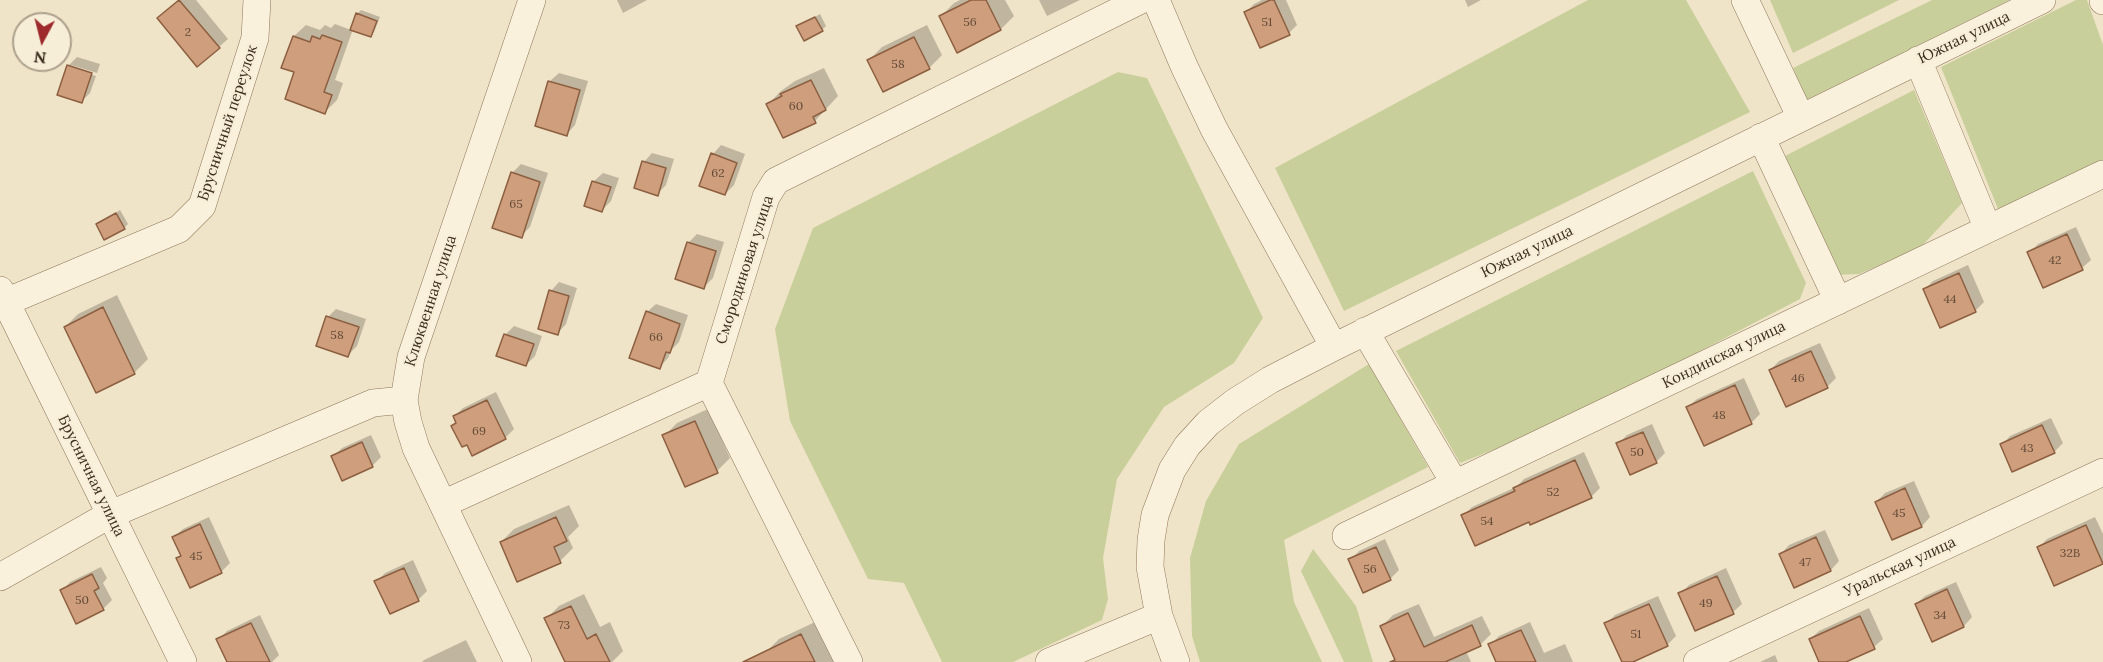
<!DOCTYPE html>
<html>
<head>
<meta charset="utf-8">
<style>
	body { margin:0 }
	#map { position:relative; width:2103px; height:662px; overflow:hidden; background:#f0e4c8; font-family:Lora,serif }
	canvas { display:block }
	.north { position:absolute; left:12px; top:12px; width:60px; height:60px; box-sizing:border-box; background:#f7eed8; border:2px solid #ada18e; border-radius:50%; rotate:187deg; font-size:16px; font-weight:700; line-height:24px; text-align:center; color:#3d2e20 }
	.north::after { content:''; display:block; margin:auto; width:21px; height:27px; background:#9e2a2b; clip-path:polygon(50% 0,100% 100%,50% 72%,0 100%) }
</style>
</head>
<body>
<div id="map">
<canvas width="2103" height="662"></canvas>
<div class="north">N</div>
</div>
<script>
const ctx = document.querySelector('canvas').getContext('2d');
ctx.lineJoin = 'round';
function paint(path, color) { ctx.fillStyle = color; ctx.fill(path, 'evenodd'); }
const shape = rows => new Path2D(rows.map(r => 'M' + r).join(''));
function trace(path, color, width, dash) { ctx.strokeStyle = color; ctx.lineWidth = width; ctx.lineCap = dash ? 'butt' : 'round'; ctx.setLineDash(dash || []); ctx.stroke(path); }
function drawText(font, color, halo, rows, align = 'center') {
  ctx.font = font + ' Lora,serif'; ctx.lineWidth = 4.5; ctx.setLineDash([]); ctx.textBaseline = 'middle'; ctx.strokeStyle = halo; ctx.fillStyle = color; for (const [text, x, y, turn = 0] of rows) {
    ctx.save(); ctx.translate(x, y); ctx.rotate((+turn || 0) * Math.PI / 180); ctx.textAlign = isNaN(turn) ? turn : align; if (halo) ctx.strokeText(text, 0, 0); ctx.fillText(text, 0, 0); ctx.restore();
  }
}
paint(shape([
	[1588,0,1686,0,1750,112,1344,311,1275,168],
	[1770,0,1899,0,1793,53],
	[1932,0,2010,0,1807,100,1793,68],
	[2076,0,2087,0,2103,45,2103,161,1998,209,1941,67],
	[1118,72,1147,78,1263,318,1234,363,1164,407,1117,479,1103,558,1108,599,1102,620,1013,662,942,662,904,583,868,579,790,421,775,329,813,228],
	[1914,90,1962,203,1920,248,1859,274,1836,275,1785,156],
	[1753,171,1806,283,1800,299,1562,423,1460,463,1396,351],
	[1369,364,1428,467,1284,540,1294,602,1322,662,1200,662,1192,636,1190,558,1206,501,1239,444],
	[1313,549,1356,606,1373,662,1344,662,1301,571]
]), '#c9cf9b');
paint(shape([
	[180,0,196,0,228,39,219,47,168,9],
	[617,0,647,0,623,13],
	[960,0,1005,0,1014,16,1001,29,941,16,954,3],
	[1039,0,1080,0,1047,16],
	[1262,0,1286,0,1297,25,1289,33,1245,13,1254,4],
	[1465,0,1481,0,1468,7],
	[361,10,380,17,374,32,370,36,353,29,335,80,343,83,337,100,325,112,296,71,294,36,306,25,320,30,325,25,331,28,335,24,351,30,357,14],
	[820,14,826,26,822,30,798,27],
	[927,25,942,55,929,68,869,60,882,47],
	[77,57,100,64,97,73,71,65,71,68,96,76,90,93,82,101,68,66],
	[824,68,838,96,815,121,768,104,781,91,795,81],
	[559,73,588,81,575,125,567,134,537,125,550,81],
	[721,145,745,154,734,185,725,194,713,154],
	[652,153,674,159,666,185,657,194,644,162],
	[521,164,548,173,530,227,521,236,512,173],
	[603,173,619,178,611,201,602,210,586,205,594,181],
	[120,210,128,224,124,228,98,225],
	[2076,227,2091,260,2082,268,2044,286,2029,253,2038,244],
	[697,234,724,242,713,278,704,287,688,243],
	[1968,265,1984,302,1975,311,1941,326,1925,289,1933,281],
	[559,282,577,288,566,324,558,333,551,291],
	[117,295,148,359,135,372,96,391,65,327,78,314],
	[656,304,688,315,679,342,672,349,668,358,660,367,647,312],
	[336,309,366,319,357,346,348,355,328,317],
	[514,326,542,336,535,356,526,365,505,335],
	[1820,343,1836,378,1827,387,1770,370,1779,361],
	[1744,378,1760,414,1751,423,1688,407,1697,399],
	[496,392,514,429,505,438,467,443,453,426,457,422,455,416,463,408],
	[708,409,730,458,717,471,664,436,677,423],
	[2051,418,2063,443,2054,452,2002,445,2010,436],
	[1652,424,1665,453,1657,461,1631,473,1618,444,1627,435],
	[371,435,381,457,372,466,333,457,342,448],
	[1584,452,1600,488,1591,497,1463,516,1472,507,1516,487,1524,479],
	[1914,481,1930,517,1922,526,1893,539,1876,502,1885,493],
	[569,505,579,526,568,537,573,548,560,561,501,542,514,529],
	[209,517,230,563,221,572,178,558,182,554,174,537,183,529],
	[2095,517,2103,534,2103,563,2055,584,2038,548,2047,539],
	[1825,530,1839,561,1831,570,1781,554,1789,545],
	[1385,539,1399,570,1390,579,1350,560,1359,551],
	[413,560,427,591,418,600,391,612,376,582,385,573],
	[101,567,107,578,103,583,112,600,103,609,62,591,70,582],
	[1726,568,1742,604,1733,612,1680,594,1689,585],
	[1956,582,1972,617,1964,626,1916,604,1925,596],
	[584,594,600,627,610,622,623,651,612,662,567,662,546,619,559,606],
	[1658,596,1676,636,1667,645,1629,662,1623,662,1606,624,1615,615],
	[1419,604,1434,637,1482,616,1491,634,1480,645,1466,651,1471,662,1391,662,1396,657,1382,626,1393,615],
	[1869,608,1883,639,1874,647,1842,662,1821,662,1810,639,1819,631],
	[260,615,279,655,272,662,229,662,218,640,227,631],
	[815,622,834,662,770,662,766,652,779,639],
	[1530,622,1544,653,1565,644,1573,662,1498,662,1490,645,1499,636],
	[466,640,477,662,422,662,424,660],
	[1775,655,1778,662,1760,662]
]), '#0003');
const building = shape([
	[179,0,220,48,197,67,157,18,179,0],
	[971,0,986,0,1001,30,957,53,939,16,971,0],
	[1270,0,1274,0,1290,35,1260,48,1244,12,1270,0],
	[356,13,377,21,371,37,350,30,356,13],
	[815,17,823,31,804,41,796,26,815,17],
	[322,35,342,42,324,92,332,95,325,114,285,99,294,72,281,68,293,36,310,42,312,36,320,39,322,35],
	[914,37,930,69,883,92,867,60,914,37],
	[67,65,92,73,82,103,57,95,67,65],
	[811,80,826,110,813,117,816,123,783,138,766,104,782,96,780,94,811,80],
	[548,81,580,90,567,136,535,126,548,81],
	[711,153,737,163,725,195,699,186,711,153],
	[642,161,666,168,658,196,634,188,642,161],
	[511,172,540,182,522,238,492,228,511,172],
	[592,181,611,187,602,212,584,206,592,181],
	[116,213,125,229,104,240,96,224,116,213],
	[2067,234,2083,270,2043,288,2027,252,2067,234],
	[687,242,716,251,704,289,675,279,687,242],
	[1959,273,1976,312,1940,328,1923,289,1959,273],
	[549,290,569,296,558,335,538,329,549,290],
	[103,307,135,374,96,393,64,327,103,307],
	[646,311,680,324,670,353,666,352,660,369,629,358,646,311],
	[326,316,359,327,348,357,316,346,326,316],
	[504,334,534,344,526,366,496,356,504,334],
	[1811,351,1828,388,1786,407,1769,370,1811,351],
	[1735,385,1752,424,1704,446,1686,407,1735,385],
	[487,400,506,439,472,456,467,445,462,447,451,426,456,423,453,416,487,400],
	[695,421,718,473,685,487,662,435,695,421],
	[2042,425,2055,453,2012,472,2000,444,2042,425],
	[1643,432,1657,463,1630,475,1616,443,1643,432],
	[362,442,373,467,342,481,331,456,362,442],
	[1575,460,1592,498,1530,525,1529,522,1475,546,1461,515,1515,491,1513,488,1575,460],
	[1905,488,1922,527,1892,540,1875,502,1905,488],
	[556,517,567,541,554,547,561,563,517,582,500,542,556,517],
	[200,524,222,573,190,588,176,558,181,556,172,537,200,524],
	[2086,525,2103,564,2054,586,2037,547,2086,525],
	[1816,537,1831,571,1794,588,1779,554,1816,537],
	[1376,547,1391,580,1363,593,1348,559,1376,547],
	[404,568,419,601,390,614,374,581,404,568],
	[92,574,99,588,94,591,104,610,76,624,60,590,92,574],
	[1717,576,1734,614,1695,631,1678,593,1717,576],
	[1947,589,1964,627,1932,642,1915,604,1947,589],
	[1649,604,1668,646,1633,662,1622,662,1604,623,1649,604],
	[571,606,587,639,596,634,610,662,565,662,544,618,571,606],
	[1408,613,1424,647,1472,625,1481,646,1445,662,1390,662,1395,660,1380,626,1408,613],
	[1860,616,1875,649,1846,662,1819,662,1809,639,1860,616],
	[251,623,270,662,227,662,216,639,251,623],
	[1521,630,1536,662,1496,662,1488,644,1521,630],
	[801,634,815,662,743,662,801,634]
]);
paint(building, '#cf9f7d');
trace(building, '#8d5f41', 1.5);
const minor = shape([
	[1156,0,1184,66,1214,129,1334,347],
	[1745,0,1801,118],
	[2103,0,2103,1],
	[1918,60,1988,229],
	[1761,137,1838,301],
	[0,290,183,662],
	[6,302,179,229,202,206,255,38,257,0],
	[1365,331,1455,484],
	[443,504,709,383],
	[1346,536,2103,174],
	[0,577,109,515,373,403,404,400],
	[518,662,416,448,408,422,404,400,411,357,532,0],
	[849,662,709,383,766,197,776,181,1141,0],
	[1049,662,1159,616],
	[1176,662,1159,616,1150,567,1151,540,1155,515,1172,470,1187,446,1208,423,1235,402,1270,380,1334,347,2042,0],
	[1697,662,2103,472]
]);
trace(minor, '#8d765c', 28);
trace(minor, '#faf1dc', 27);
drawText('12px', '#624a37', null, [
	["56",970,23],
	["51",1267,23],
	["2",188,33],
	["58",898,65],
	["60",796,107],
	["62",718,174],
	["65",516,205],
	["42",2055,261],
	["44",1950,300],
	["58",337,336],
	["66",656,338],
	["46",1798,379],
	["48",1719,416],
	["69",479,432],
	["43",2027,449],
	["50",1637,453],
	["52",1553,493],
	["45",1899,514],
	["54",1487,522],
	["32В",2070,554],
	["45",196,557],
	["47",1805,563],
	["56",1370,570],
	["50",82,601],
	["49",1706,604],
	["34",1940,616],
	["73",564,626],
	["51",1636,635]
]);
drawText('15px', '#3d2e20', '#f7eed8', [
	["Южная улица",1964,38,-26],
	["Брусничный переулок",228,123,-72],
	["Южная улица",1527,252,-26],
	["Смородиновая улица",745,270,-72],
	["Клюквенная улица",431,301,-72],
	["Кондинская улица",1724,355,-26],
	["Брусничная улица",91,476,64],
	["Уральская улица",1900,567,-25]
]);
</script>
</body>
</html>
